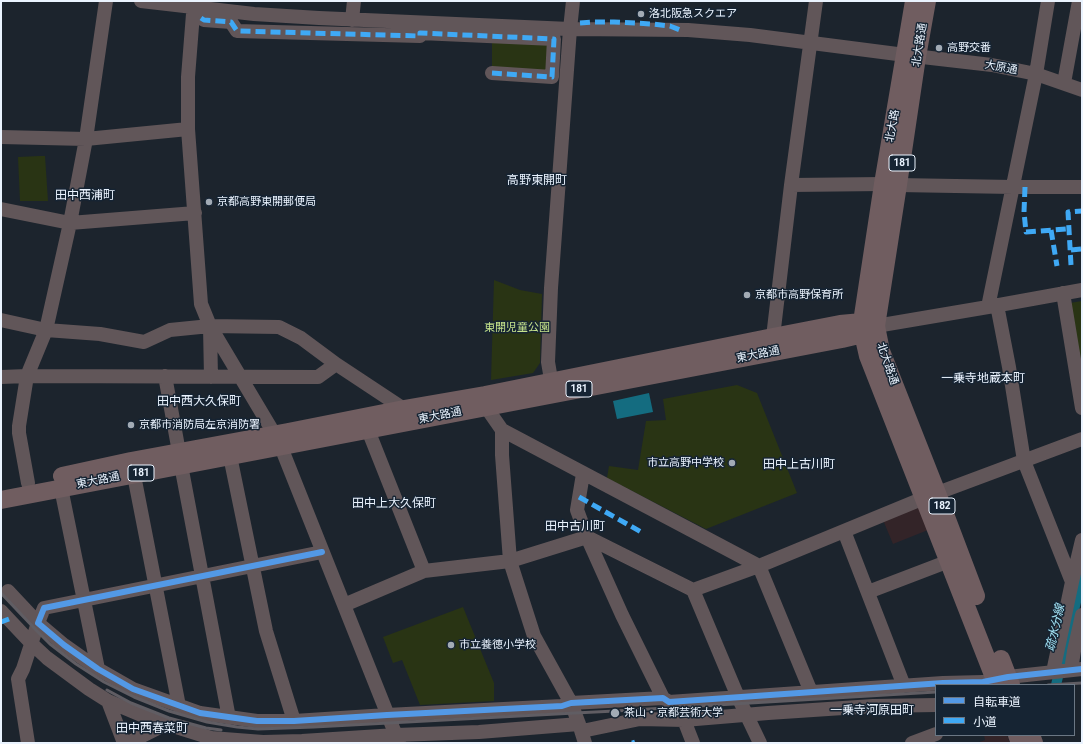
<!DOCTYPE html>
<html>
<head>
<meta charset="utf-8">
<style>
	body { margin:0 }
	#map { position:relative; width:1083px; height:744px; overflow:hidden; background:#1c242d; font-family:Roboto,"Noto Sans JP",sans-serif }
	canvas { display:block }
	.frame { position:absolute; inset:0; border:2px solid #eaf3fe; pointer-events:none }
	.legend { position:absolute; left:935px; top:684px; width:140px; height:52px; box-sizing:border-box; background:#162433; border:1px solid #6b7784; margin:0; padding:5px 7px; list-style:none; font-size:12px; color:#eaf3fe }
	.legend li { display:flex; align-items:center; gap:8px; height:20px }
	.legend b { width:20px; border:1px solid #6b7784 }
</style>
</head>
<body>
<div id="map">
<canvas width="1083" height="744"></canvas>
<div class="frame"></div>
<ul class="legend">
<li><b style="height:5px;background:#5399e6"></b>自転車道</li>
<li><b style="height:5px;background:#3fa9f5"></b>小道</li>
</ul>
</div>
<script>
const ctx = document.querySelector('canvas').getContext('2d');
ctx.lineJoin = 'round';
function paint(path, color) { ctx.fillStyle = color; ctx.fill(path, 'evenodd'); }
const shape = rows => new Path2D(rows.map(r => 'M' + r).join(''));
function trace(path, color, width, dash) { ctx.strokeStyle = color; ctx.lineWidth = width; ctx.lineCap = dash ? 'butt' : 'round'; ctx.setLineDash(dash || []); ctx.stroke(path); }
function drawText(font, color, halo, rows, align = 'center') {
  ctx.font = font + ' Roboto,"Noto Sans JP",sans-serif'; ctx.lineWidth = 3; ctx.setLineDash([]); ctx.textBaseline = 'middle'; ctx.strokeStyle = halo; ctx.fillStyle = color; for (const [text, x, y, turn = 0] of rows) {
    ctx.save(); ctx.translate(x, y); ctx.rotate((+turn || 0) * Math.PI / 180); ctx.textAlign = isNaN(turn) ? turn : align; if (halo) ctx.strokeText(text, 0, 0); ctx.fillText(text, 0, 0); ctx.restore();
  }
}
paint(shape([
	[918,506,928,530,893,544,883,520],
	[984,735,1007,735,1010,743,977,743,985,740]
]), '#332428');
paint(shape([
	[492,36,554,39,552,77,492,73],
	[40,156,45,156,48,201,20,201,18,157],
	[494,280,520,290,542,294,540,363,533,373,491,380],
	[1082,301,1082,381,1070,303],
	[737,385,757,393,797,493,706,529,607,478,609,466,638,470,646,421,666,420,663,399],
	[463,607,494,683,494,701,420,705,402,660,393,663,383,637]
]), '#293414');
paint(shape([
	[649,393,653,412,617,419,613,401]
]), '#146c80');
trace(shape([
	[1056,685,1082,577]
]), '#146c80', 10);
trace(shape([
	[141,1,254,14,319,18,570,29,688,30,750,35,905,55,992,65,1036,74,1082,90],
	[194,1,188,77,188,129,201,304,210,326,275,435,281,447,399,743],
	[201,18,204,20,231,22,237,31,420,36,420,33,554,39,552,77,492,73],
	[352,20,354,1],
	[1064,83,1079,1],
	[1,137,86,139,188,129],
	[791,185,883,184],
	[898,185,1013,187,1082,187],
	[1,209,70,223,195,213],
	[1063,293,1082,408],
	[997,305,1009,367,1024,461,1072,582],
	[988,307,1036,74,1048,1],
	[1,320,46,330,100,334,144,342,170,330,210,326,279,327,301,338,336,364],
	[876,326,988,307,1082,290],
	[210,327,211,377],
	[773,337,791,185,816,1],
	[165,376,179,452],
	[1,377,27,376,318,377,336,364,404,409],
	[553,391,548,362,551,288,570,29,573,1],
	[485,397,486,407,502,430,759,566,811,692],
	[368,430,424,571],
	[502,430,502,455,510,561,534,636,571,703,579,724],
	[230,456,266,631,294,721],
	[132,465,179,706],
	[181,465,229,718],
	[583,474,577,510,587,537,622,615,663,698],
	[28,483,19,433,19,426,27,376,46,330,70,223,86,139,106,1],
	[61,488,98,669],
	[844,531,904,686],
	[322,552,44,608,38,623,64,645,98,669,133,689,200,713,257,721,294,721,387,715,562,706,571,703,663,698,669,702,943,683,983,682,1008,677,1082,669],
	[693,590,738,697,760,743],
	[8,591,38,623,23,669,18,679,28,743],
	[868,592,957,558],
	[344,605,424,571,510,561,587,537,693,590,759,566,924,498,1082,439],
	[1,611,32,644,47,658,89,689,108,701,151,719,211,738,263,742,302,741,396,735,479,732,579,724,585,743],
	[1071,670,1074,651,1082,615],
	[1053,672,1072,582,1082,540],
	[108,701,124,743],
	[582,731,640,719,684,720],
	[125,743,132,741,166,724],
	[693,743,684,720,768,713,873,706,936,705],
	[912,743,936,734]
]), '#615659', 14);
trace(shape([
	[914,1,883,184,862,322,863,334,868,356,997,685],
	[927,1,917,57,898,185,876,326,881,351,937,493,976,596],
	[62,476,131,461,288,432,404,409,485,395,773,337,840,324,862,322,876,326],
	[1,500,842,339,863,334,876,326],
	[1001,659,1011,685],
	[1017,735,1020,743],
	[1031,735,1034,743]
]), '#705d60', 18);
trace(shape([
	[1,593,36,630,50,644,76,664,104,682,134,697,169,711,207,722,237,727,258,729,314,727,575,713,615,711,936,692],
	[1048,685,1082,683],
	[107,690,131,703,169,718,206,728,221,730]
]), '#605d63', 3);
trace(shape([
	[201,18,204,20,231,22,237,31,420,36,420,33,554,39,552,77,492,73],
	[580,23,592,22,614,22,652,24,670,26,680,30],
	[1025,187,1024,212,1026,232,1066,229],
	[1051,230,1057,266],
	[1071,250,1082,249],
	[1071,265,1068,212,1082,211],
	[579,497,643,533],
	[1,622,9,619],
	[632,743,635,742]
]), '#3fa9f5', 5, [10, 5]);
trace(shape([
	[322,552,44,608,38,623,64,645,98,669,133,689,200,713,257,721,294,721,387,715,562,706,571,703,663,698,669,702,943,683,983,682,1008,677,1082,669]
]), '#5399e6', 6);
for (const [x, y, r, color] of [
	[641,14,4,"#a2abb5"],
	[939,48,4,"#a2abb5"],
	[209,202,4,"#a2abb5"],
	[747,295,4,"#a2abb5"],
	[131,425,4,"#a2abb5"],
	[732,463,4,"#a2abb5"],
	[451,645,4,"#a2abb5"],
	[615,713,5,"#a2abb5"]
]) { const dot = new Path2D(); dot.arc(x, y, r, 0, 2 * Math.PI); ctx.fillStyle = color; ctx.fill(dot); trace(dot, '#162433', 1.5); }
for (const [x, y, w] of [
	[902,163,26],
	[579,389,26],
	[141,473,26],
	[942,506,26]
]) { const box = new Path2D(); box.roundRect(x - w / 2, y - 8, w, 16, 3); ctx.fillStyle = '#162433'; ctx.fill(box); trace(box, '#eaf3fe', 1); }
drawText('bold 10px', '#eaf3fe', null, [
	["181",902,163],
	["181",579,389],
	["181",141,473],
	["182",942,506]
]);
drawText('11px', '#eaf3fe', '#162433', [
	["洛北阪急スクエア",649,14],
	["高野交番",947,48],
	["京都高野東開郵便局",217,202],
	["京都市高野保育所",755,295],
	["京都市消防局左京消防署",139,425],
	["市立高野中学校",724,463,"right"],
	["市立養徳小学校",459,645],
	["茶山・京都芸術大学",624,713]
], 'left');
drawText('11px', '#eaf3fe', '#162433', [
	["北大路通",920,45,-81],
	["大原通",1001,68,10],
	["北大路",893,126,-80],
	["東大路通",758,355,-11],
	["北大路通",887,364,71],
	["東大路通",440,416,-11],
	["東大路通",98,481,-11]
]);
drawText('11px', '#c6e38b', '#162433', [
	["東開児童公園",517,328]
]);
drawText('12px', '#eaf3fe', '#162433', [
	["高野東開町",537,181],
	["田中西浦町",85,196],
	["一乗寺地蔵本町",983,379],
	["田中西大久保町",199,402],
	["田中上古川町",799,465],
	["田中上大久保町",394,504],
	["田中古川町",575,527],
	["一乗寺河原田町",872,711],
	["田中西春菜町",152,729]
]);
drawText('italic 12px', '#a4e5f7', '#162433', [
	["疏水分線",1056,628,-77]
]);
</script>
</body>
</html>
